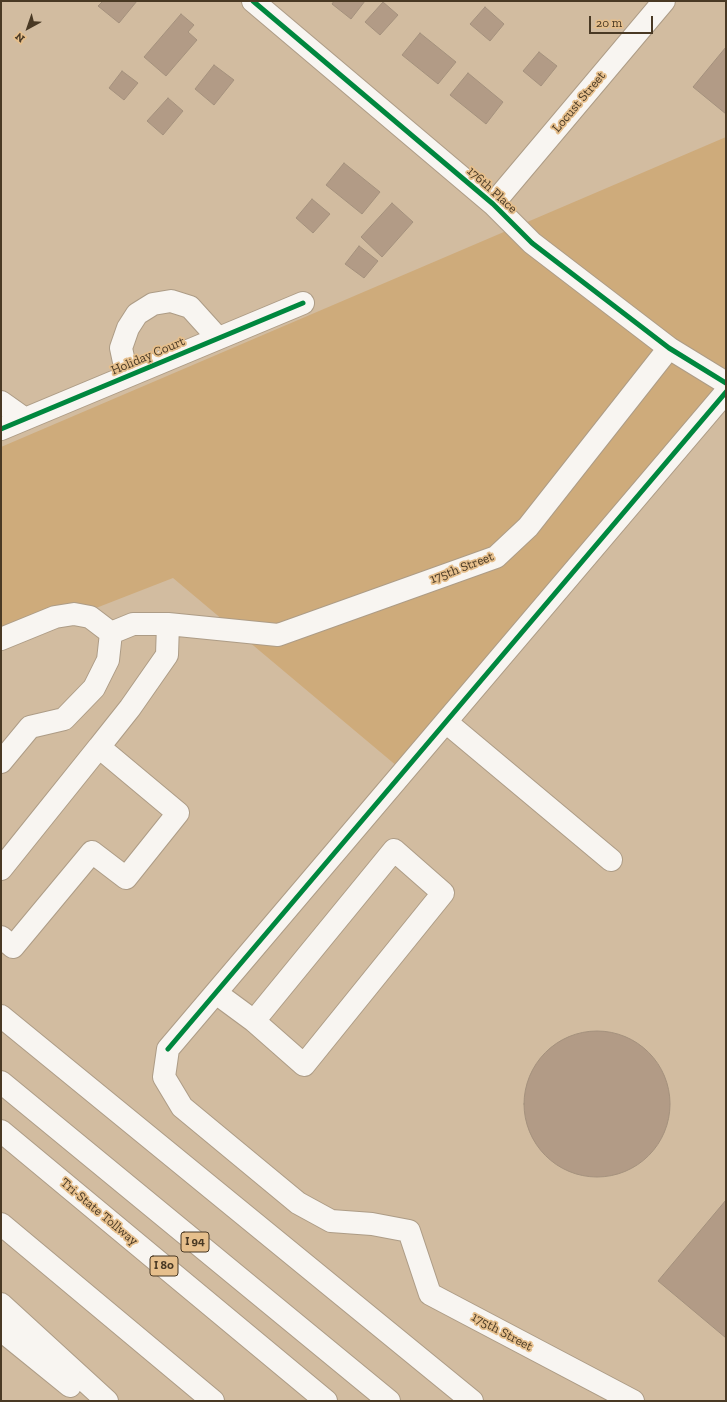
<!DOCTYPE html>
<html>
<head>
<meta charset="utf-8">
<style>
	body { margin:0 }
	#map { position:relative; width:727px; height:1402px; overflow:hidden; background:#d2bca0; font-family:"Zilla Slab",serif }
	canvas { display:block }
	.frame { position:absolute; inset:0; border:2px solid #493924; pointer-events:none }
	.north { position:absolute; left:8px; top:8px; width:40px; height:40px; -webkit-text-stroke:3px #e6bf8c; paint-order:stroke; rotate:220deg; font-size:11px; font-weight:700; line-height:16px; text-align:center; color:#493924 }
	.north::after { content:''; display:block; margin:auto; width:14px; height:18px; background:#493924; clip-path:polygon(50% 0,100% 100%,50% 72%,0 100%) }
	.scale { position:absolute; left:589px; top:16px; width:64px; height:18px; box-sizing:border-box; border:2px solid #493924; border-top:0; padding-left:5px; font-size:12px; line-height:14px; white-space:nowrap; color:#493924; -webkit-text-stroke:3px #e6bf8c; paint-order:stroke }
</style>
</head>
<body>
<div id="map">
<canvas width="727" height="1402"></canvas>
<div class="frame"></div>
<div class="north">N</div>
<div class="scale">20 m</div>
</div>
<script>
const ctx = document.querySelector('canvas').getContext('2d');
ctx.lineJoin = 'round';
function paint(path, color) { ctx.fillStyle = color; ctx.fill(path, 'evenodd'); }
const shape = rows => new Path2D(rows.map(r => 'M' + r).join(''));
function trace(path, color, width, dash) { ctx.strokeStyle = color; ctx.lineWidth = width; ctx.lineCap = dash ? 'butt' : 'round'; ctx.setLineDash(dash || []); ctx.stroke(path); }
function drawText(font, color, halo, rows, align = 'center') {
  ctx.font = font + ' "Zilla Slab",serif'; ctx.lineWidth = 3.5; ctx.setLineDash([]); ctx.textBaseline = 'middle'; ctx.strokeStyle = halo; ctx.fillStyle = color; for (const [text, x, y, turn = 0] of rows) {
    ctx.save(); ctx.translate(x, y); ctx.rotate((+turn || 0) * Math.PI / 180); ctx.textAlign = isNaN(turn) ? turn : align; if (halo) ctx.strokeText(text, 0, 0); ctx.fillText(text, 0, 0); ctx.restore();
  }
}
paint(shape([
	[726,137,726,392,404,772,173,578,1,645,1,447]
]), '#ceab7b');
const building = shape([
	[103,1,137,1,119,23,98,6,103,1],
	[334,1,365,1,351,19,332,4,334,1],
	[383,2,398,15,380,35,365,22,383,2],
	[485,7,504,24,490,41,470,24,485,7],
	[181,14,194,25,188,32,197,40,166,76,144,57,181,14],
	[420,33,456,62,438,84,402,55,420,33],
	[726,47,726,114,693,87,726,47],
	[539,52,557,66,541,86,523,71,539,52],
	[214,65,234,80,214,105,195,89,214,65],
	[122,71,138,83,124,100,109,88,122,71],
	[468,73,503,102,486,124,450,95,468,73],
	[168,98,183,111,163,135,147,121,168,98],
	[344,163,380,192,362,214,326,185,344,163],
	[312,199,330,214,313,233,296,218,312,199],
	[392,203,413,222,382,257,361,237,392,203],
	[359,246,378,261,364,278,345,264,359,246],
	'524 1104a73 73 0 1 1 146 0a73 73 0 1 1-146 0Z',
	[726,1200,726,1338,658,1281,726,1200]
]);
paint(building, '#b29b86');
trace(building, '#a4917d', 1);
const minor = shape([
	[253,1,493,204,532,243,669,348,726,383],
	[493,204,664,1],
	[127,376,121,348,128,328,137,314,153,304,171,301,190,307,218,338],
	[1,402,25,419],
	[1,429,303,303],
	[111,633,133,624,168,624,278,635,496,557,528,527,669,348],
	[1,639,55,617,74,614,90,617,111,633],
	[446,722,611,860],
	[99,747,130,708,167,655,168,624],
	[1,762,30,727,64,719,94,688,108,660,111,633],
	[1,869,99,747,178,813,126,878,92,852,13,947,1,937],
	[216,993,254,1021,304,1065,443,893,394,850,254,1021],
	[633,1401,430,1294,409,1231,372,1224,331,1221,298,1203,182,1107,164,1077,168,1049,726,392]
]);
const highway = shape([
	[1,1016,472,1401],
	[1,1082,389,1401],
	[1,1131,326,1401],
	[1,1224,213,1401],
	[1,1304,107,1401],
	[1,1330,70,1386]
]);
trace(minor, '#ad9c86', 24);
trace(highway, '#ad9c86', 24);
trace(minor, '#f8f5f1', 22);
trace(highway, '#f8f5f1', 22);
trace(shape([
	[253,1,493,204,532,243,669,348,726,383],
	[1,429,303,303],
	[168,1049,726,392]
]), '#00873e', 5);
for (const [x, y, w] of [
	[195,1242,28],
	[164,1266,28]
]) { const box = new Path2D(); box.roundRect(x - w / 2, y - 10, w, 20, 3); ctx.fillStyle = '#e6bf8c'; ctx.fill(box); trace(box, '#493924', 1); }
drawText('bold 12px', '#493924', null, [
	["I 94",195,1242],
	["I 80",164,1266]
]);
drawText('13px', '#493924', '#e6bf8c', [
	["Locust Street",579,102,-50],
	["176th Place",492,190,42],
	["Holiday Court",148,356,-23],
	["175th Street",462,568,-21],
	["Tri-State Tollway",99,1212,40],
	["175th Street",502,1332,28]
]);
</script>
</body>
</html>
